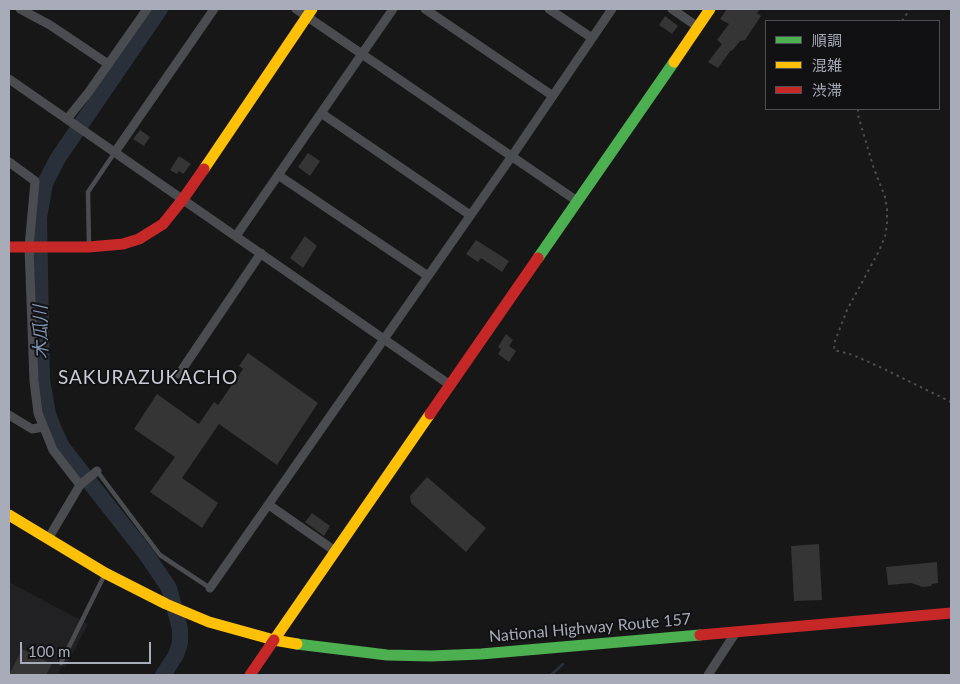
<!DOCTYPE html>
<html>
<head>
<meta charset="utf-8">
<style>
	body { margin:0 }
	#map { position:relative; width:960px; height:684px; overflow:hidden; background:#171717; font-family:Lato,"Noto Sans JP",sans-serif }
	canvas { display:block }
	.frame { position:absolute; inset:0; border:10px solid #a8abb8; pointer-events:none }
	.legend { position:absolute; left:765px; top:20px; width:175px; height:90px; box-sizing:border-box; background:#111113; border:1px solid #4d4f55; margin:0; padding:6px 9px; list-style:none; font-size:15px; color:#a8abb8 }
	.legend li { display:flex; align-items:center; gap:10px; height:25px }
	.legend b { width:25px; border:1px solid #4d4f55 }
	.scale { position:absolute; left:20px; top:642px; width:131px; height:22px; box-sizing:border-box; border:2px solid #a8abb8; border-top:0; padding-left:6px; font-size:15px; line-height:18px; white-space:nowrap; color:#a8abb8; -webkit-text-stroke:4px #111113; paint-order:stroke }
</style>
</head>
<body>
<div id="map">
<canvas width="960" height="684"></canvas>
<div class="frame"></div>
<ul class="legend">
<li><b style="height:6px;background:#4caf50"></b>順調</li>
<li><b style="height:6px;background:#ffc107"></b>混雑</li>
<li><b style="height:6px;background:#c62828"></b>渋滞</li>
</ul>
<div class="scale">100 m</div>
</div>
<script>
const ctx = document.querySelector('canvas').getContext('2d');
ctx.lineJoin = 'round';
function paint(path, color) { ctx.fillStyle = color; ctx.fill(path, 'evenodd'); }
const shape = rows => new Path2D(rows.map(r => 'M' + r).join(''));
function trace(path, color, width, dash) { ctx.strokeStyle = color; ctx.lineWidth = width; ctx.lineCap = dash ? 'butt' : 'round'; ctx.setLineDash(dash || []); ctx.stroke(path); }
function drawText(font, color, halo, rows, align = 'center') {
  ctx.font = font + ' Lato,"Noto Sans JP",sans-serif'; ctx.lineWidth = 4; ctx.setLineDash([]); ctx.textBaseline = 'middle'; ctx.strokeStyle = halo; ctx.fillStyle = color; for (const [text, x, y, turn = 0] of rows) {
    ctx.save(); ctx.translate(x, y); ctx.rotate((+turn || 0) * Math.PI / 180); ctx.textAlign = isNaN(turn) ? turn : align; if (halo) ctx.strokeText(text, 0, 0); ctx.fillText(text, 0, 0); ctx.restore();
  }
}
paint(shape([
	[9,582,88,624,65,668,62,666,58,675,9,675]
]), '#212123');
trace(shape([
	[551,675,563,664]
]), '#2a3039', 2.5);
trace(shape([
	[160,9,58,158,45,183,39,218,42,380,48,414,54,430,62,447,146,554,169,588,180,629,180,643,176,655,163,675]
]), '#2a3039', 16);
paint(shape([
	[727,9,760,9,757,13,761,16,745,40,740,41,732,51,731,50,718,68,708,62,722,44,717,40,729,24,720,19],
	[665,16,678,26,672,34,659,25],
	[140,130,150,137,144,146,133,139],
	[308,153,320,161,310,176,298,167],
	[179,156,191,164,183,174,179,171,177,174,170,170],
	[305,236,317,246,303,268,290,258],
	[476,240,509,261,502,272,481,258,478,262,466,254],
	[506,334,513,340,509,346,516,351,509,362,498,354,501,349,498,347],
	[248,353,318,403,277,465,219,424,182,478,218,503,202,528,150,492,175,457,134,429,157,394,199,424,214,402,218,405,243,369,239,366],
	[427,477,486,528,466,552,411,503,410,496],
	[312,513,330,526,324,536,305,522],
	[819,544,822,600,794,601,791,546],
	[937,562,938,583,932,584,931,586,923,587,911,583,888,585,886,567],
	[22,649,52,664,46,675,9,675]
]), '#353536');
trace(shape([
	[902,21,910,9],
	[858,109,858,115,873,166,885,197,887,209,887,224,885,236,879,251,847,310,835,341,834,350,853,355,882,368,951,402]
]), '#4d4d52', 2, [2.5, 4]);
trace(shape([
	[89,245,88,192,115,152],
	[97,471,160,555,210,588],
	[61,663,104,576]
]), '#4b4c50', 4.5);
trace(shape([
	[20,9,50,25,108,64],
	[296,9,577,201],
	[425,9,553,96],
	[549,9,592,38],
	[672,9,698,27],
	[9,79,450,385],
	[321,113,470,215],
	[67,119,88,93,147,9],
	[115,152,214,9],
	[9,162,35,181,29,247,34,381,38,413,53,450,80,485],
	[278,175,428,276],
	[236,236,393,9],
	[179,374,261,253],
	[9,415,32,429,43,427],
	[269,505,335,551],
	[48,539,80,485,97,471],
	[210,588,512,156,612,9],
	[708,675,736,632]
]), '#4b4c50', 9);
trace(shape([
	[538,258,674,62],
	[297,644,387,655,431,656,481,654,700,635]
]), '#4caf50', 11);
trace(shape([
	[674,62,710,9],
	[204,169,312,9],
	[9,515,105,573,166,604,209,622,274,640,297,644],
	[274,640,430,414]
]), '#ffc107', 11);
trace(shape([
	[9,247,89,247,123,244,139,239,163,224,183,199,204,169],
	[430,414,538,258],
	[700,635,951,613],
	[250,675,274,640]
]), '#c62828', 11);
drawText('16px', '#a8abb8', '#111113', [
	["National Highway Route 157",590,628,-5]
]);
drawText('italic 18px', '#8095b2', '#111113', [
	["木瓜川",41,332,-91]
]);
ctx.letterSpacing = '1px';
drawText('19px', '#c9cbd4', '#111113', [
	["SAKURAZUKACHO",148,378]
]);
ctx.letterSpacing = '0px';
</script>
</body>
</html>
